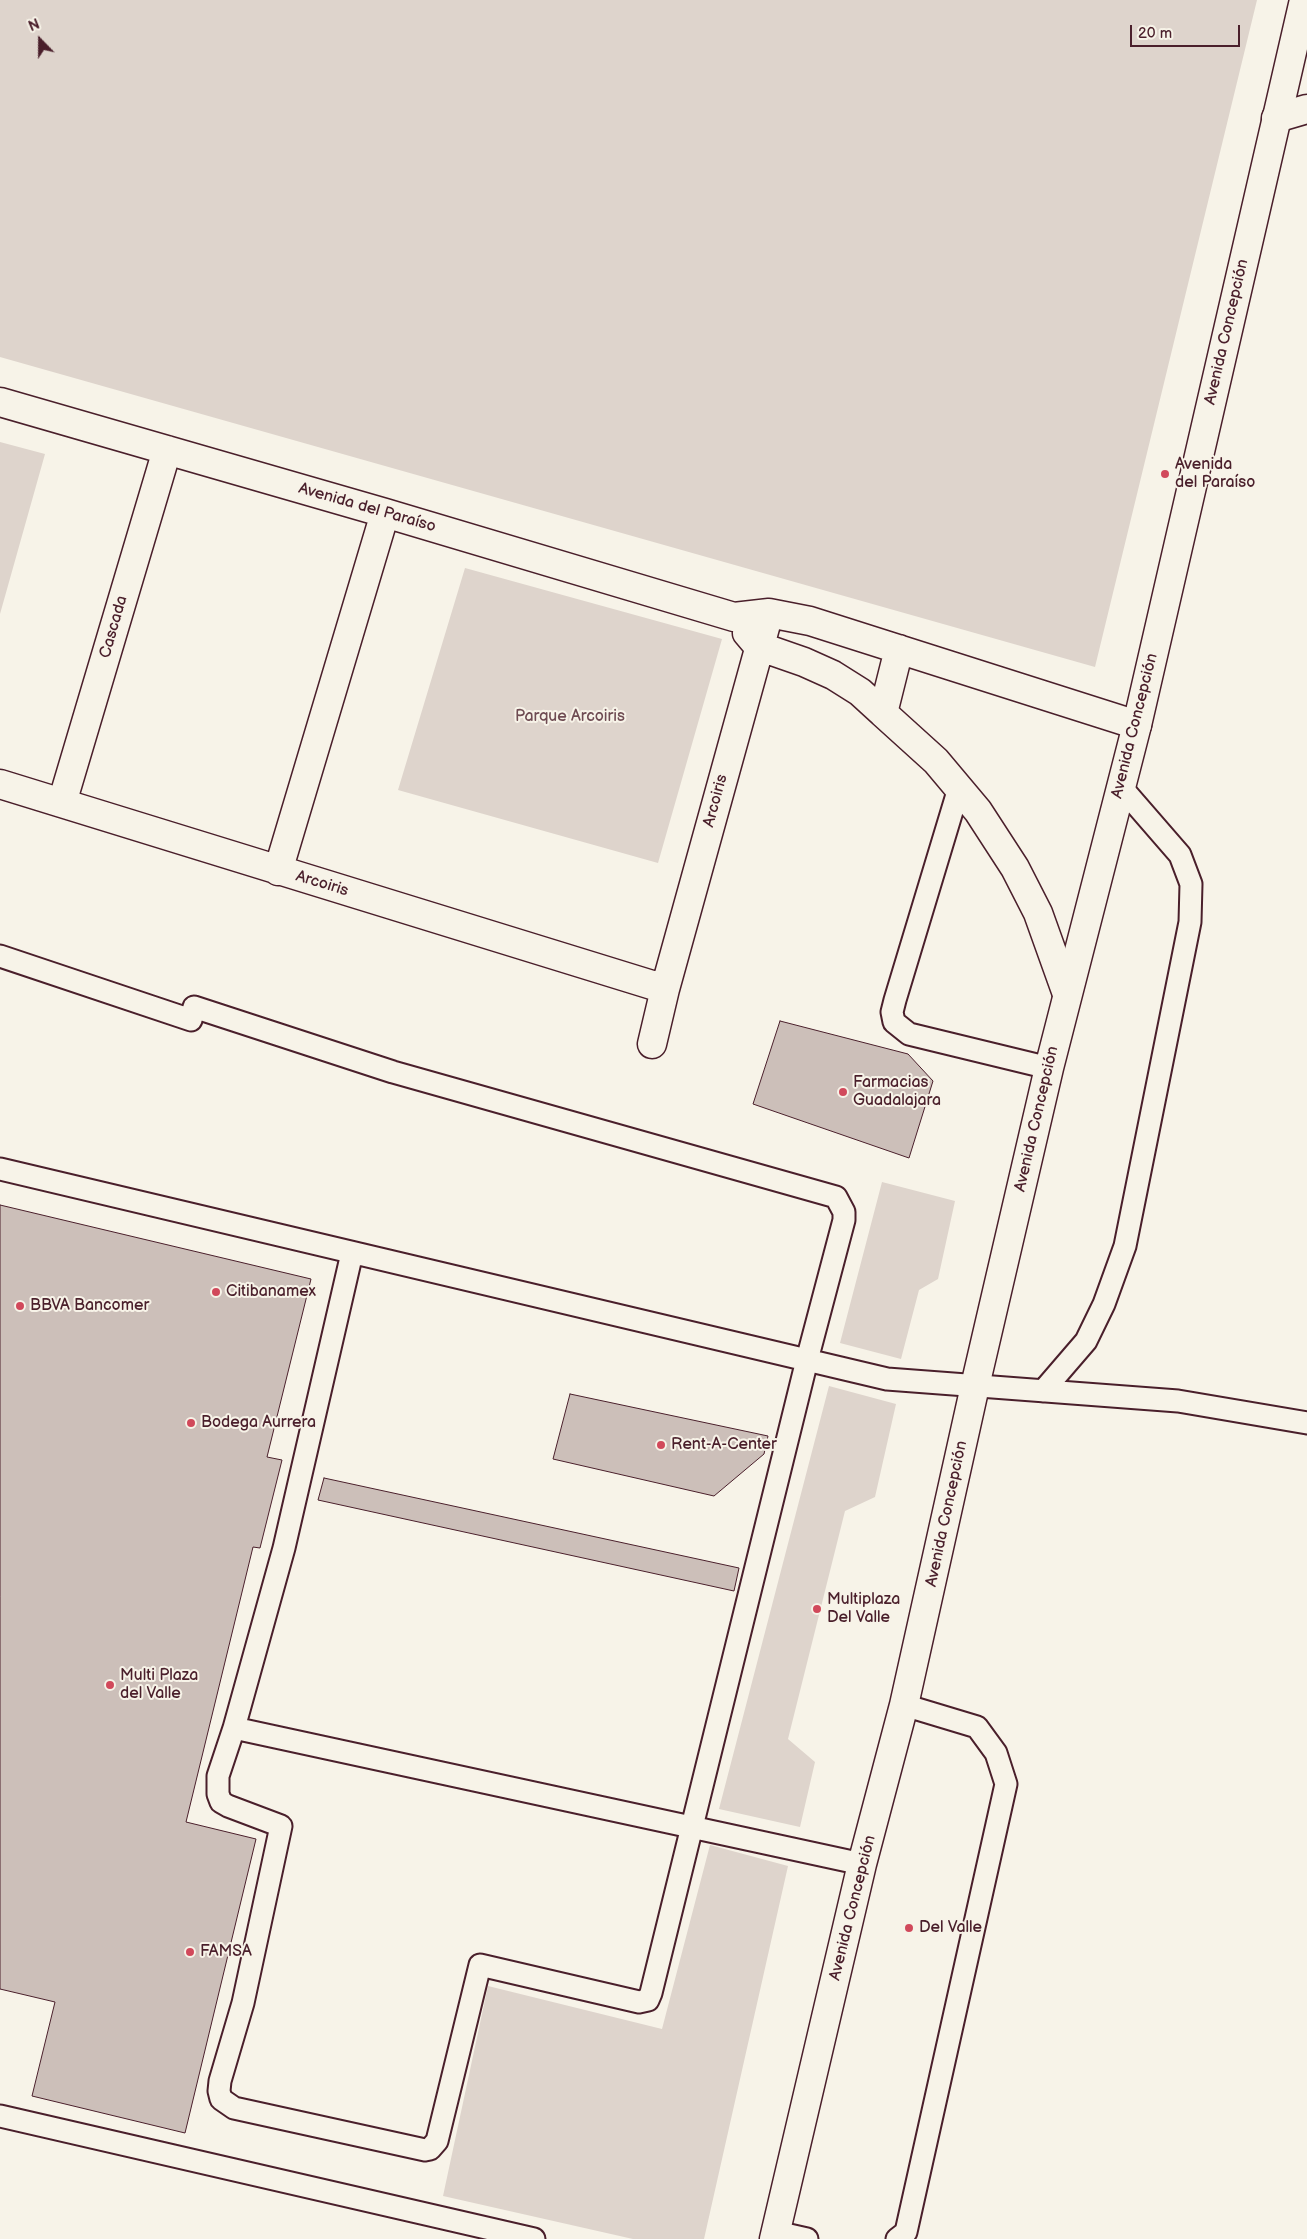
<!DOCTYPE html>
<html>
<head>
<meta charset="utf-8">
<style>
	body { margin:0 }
	#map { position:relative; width:1307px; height:2239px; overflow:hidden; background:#f7f3e8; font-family:"Balsamiq Sans",sans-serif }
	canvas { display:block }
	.north { position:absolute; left:15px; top:15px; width:50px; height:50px; -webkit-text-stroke:4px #f7f3e8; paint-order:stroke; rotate:338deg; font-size:14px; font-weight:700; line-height:20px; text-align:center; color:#4a1f2b }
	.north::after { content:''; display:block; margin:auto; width:18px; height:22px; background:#4a1f2b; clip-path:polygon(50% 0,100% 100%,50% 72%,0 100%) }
	.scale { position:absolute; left:1130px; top:25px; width:110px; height:22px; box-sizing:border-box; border:2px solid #4a1f2b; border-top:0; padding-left:6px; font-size:15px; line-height:18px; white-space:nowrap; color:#4a1f2b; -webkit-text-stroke:4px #f7f3e8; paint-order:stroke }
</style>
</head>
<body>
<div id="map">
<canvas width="1307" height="2239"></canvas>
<div class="north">N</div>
<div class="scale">20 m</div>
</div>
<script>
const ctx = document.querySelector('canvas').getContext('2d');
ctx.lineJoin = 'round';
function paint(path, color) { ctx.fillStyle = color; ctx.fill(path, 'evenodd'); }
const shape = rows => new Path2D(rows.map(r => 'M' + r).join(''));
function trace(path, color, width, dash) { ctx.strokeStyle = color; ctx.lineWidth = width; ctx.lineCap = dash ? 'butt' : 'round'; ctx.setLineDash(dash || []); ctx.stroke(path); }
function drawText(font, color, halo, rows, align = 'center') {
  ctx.font = font + ' "Balsamiq Sans",sans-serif'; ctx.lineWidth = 4; ctx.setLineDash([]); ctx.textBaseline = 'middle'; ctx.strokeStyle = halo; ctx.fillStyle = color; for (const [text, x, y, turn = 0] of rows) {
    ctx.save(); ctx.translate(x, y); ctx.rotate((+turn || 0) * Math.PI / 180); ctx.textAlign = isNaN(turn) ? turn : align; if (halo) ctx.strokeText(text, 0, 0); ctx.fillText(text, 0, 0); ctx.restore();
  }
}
paint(shape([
	[0,0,1257,0,1095,667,0,357],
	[0,442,45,454,0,614],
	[465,568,722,639,658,863,398,790],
	[882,1182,955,1201,938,1279,919,1290,901,1359,840,1343],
	[829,1386,896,1404,875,1497,845,1511,788,1739,815,1762,800,1827,719,1809],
	[710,1845,788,1866,704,2239,633,2239,443,2196,488,1986,662,2029]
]), '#ded4cc');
const building = shape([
	[780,1021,908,1054,933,1081,909,1158,753,1104,780,1021],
	[0,1205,311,1279,267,1457,282,1460,260,1548,253,1547,186,1822,256,1839,185,2133,32,2096,55,2002,0,1989,0,1205],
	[570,1394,768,1436,764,1454,714,1496,553,1459,570,1394],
	[324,1478,739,1568,734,1591,318,1500,324,1478]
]);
paint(building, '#ccbfb9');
trace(building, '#4a1f2b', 1);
const lane = shape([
	[959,788,895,1000,892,1012,894,1022,909,1034,1049,1068],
	[0,956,191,1020,194,1007,393,1072,836,1197,844,1212,844,1220,807,1360,651,1993,648,2000,639,2002,480,1965,437,2141,430,2149,425,2150,234,2108,221,2099,219,2091,220,2081,243,2003,281,1826,228,1806,221,1802,218,1794,218,1776,234,1728,284,1548,352,1253],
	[0,1169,887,1379,1178,1401,1307,1423],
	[1043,1391,1086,1341,1104,1304,1125,1246,1190,922,1191,884,1180,855,1121,787],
	[234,1728,862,1864],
	[0,2116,534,2239],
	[776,2232,807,2239],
	[897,2239,906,2232,1006,1784,996,1753,977,1727,904,1705]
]);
const street = shape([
	[1276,118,1307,109],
	[0,402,385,513,734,617,769,613,810,621,1137,725],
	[747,633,758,646,804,662,833,675,860,692,883,713],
	[899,649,883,713,936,761,978,811,1015,868,1038,913,1067,994],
	[0,784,665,989],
	[62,803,167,450],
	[278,871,385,513],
	[652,1044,665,989,769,613]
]);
const primary = shape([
	[774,2239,862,1864,904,1705,975,1386,1049,1068,1137,725,1304,0]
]);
trace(lane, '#4a1f2b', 25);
trace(street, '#4a1f2b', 31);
trace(primary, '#4a1f2b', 31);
trace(lane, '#f7f3e8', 21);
trace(street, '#f7f3e8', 28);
trace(primary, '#f7f3e8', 28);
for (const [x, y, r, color] of [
	[1165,474,5,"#d1495b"],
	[843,1092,5,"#d1495b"],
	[216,1292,5,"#d1495b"],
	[20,1306,5,"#d1495b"],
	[191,1423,5,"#d1495b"],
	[661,1445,5,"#d1495b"],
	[817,1609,5,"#d1495b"],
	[110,1685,5,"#d1495b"],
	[909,1928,5,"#d1495b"],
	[190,1952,5,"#d1495b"]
]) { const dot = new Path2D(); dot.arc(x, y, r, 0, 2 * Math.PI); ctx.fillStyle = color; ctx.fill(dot); trace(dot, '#f7f3e8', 2); }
drawText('16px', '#4a1f2b', '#f7f3e8', [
	["Avenida Concepción",1227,332,-77],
	["Avenida del Paraíso",367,508,16],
	["Cascada",114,627,-74],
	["Avenida Concepción",1135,726,-76],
	["Arcoiris",716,801,-75],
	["Arcoiris",322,884,17],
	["Avenida Concepción",1037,1119,-77],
	["Avenida Concepción",947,1514,-78],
	["Avenida Concepción",853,1908,-76]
]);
drawText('16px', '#4a1f2b', '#f7f3e8', [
	["Avenida",1175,465],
	["del Paraíso",1175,483],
	["Farmacias",853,1083],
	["Guadalajara",853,1101],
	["Citibanamex",226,1292],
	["BBVA Bancomer",30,1306],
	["Bodega Aurrera",201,1423],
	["Rent-A-Center",671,1445],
	["Multiplaza",827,1600],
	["Del Valle",827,1618],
	["Multi Plaza",120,1676],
	["del Valle",120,1694],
	["Del Valle",919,1928],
	["FAMSA",200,1952]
], 'left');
drawText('16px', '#6f4c53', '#f7f3e8', [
	["Parque Arcoiris",570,717]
]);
</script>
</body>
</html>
